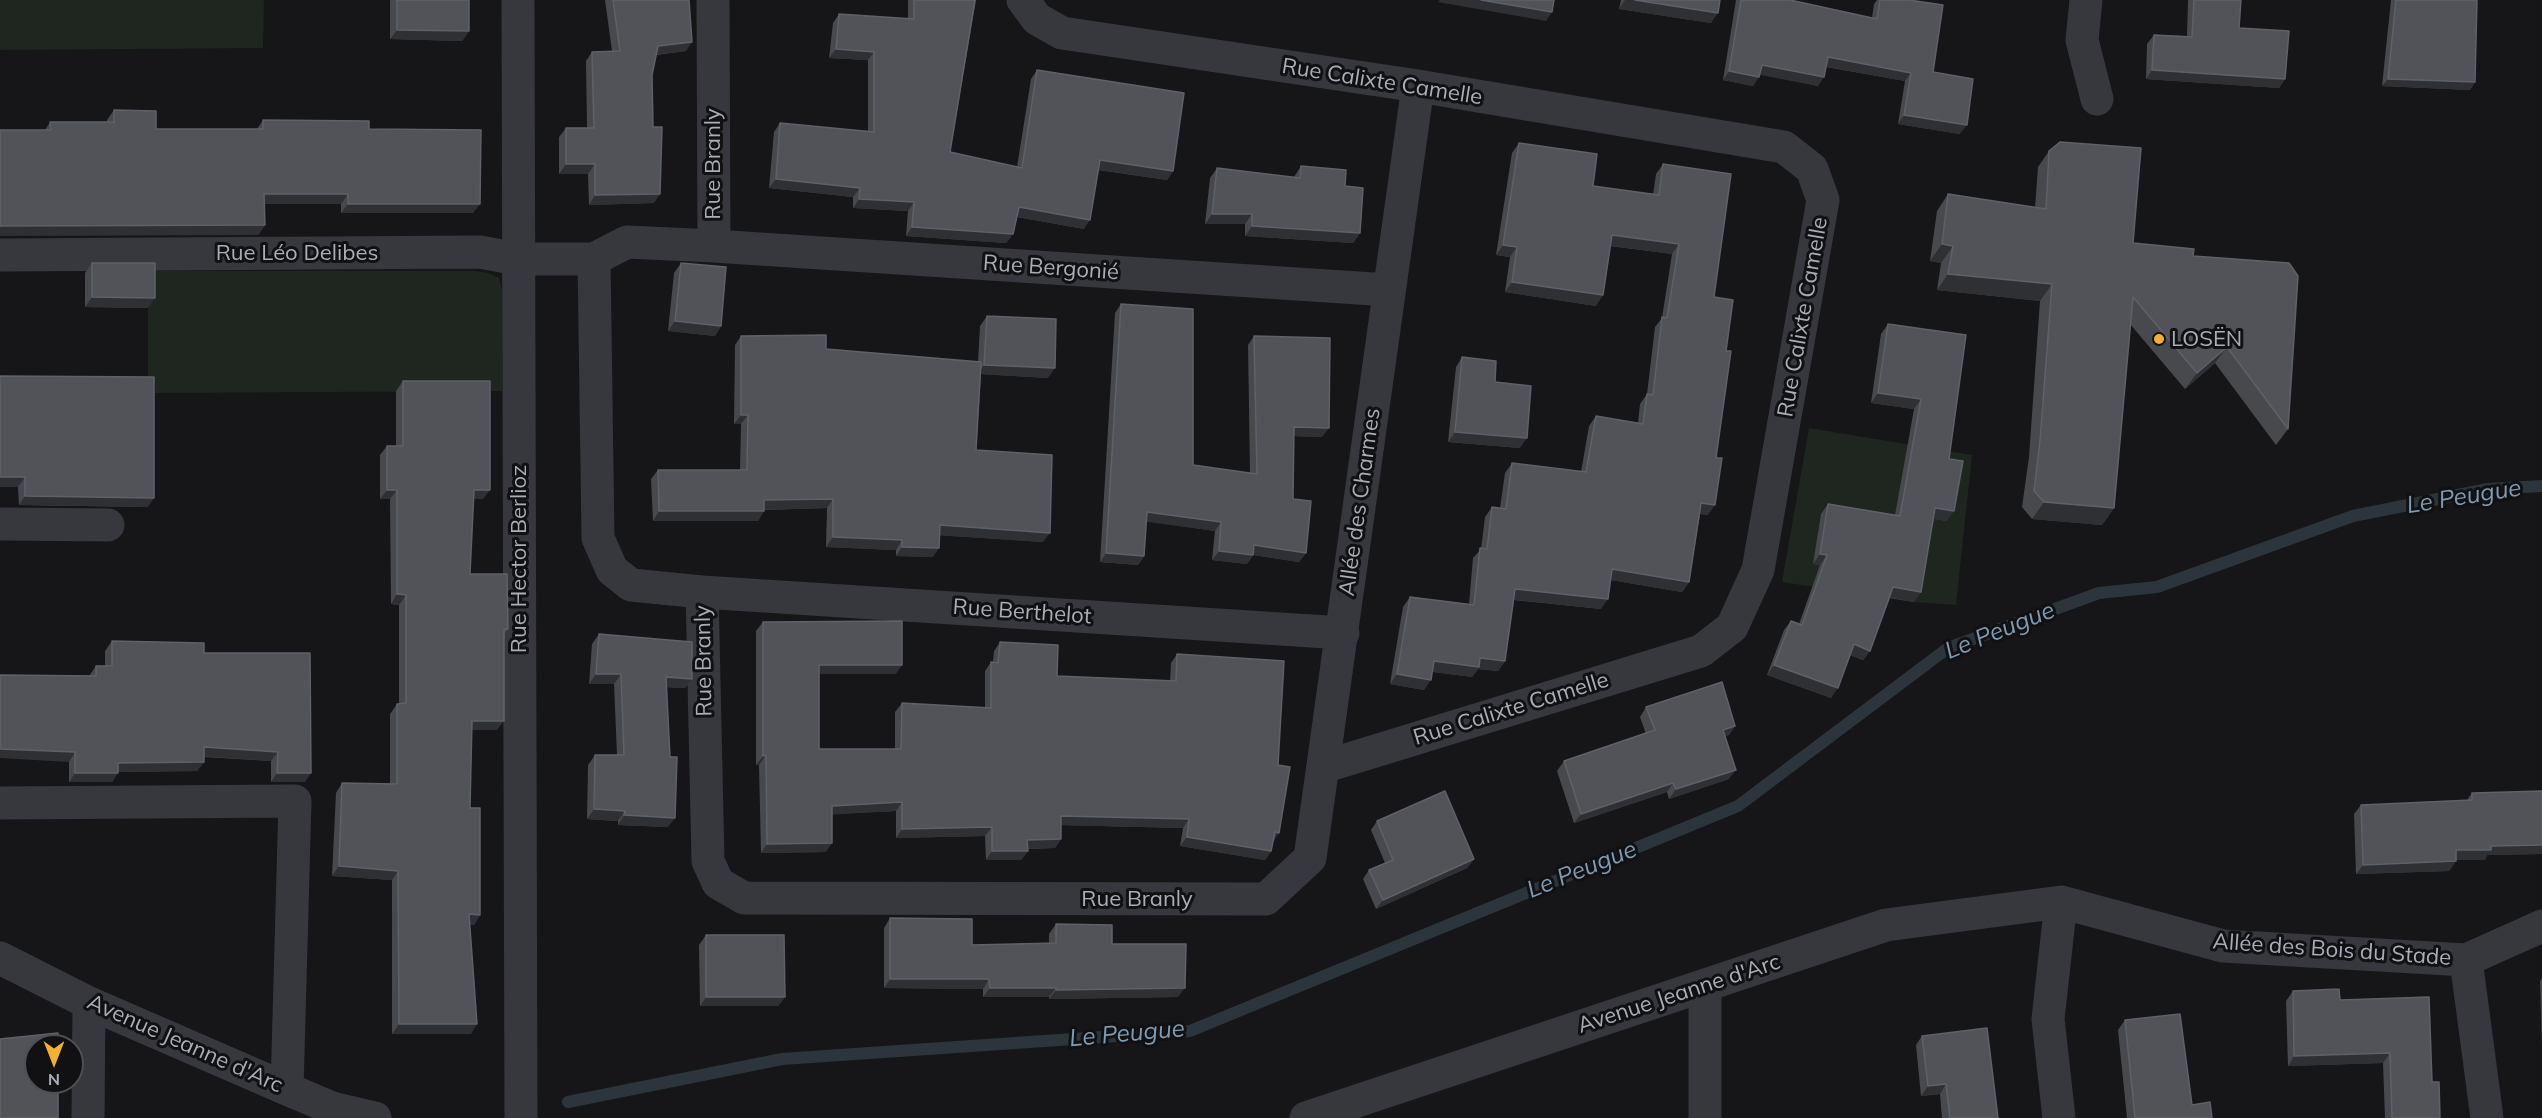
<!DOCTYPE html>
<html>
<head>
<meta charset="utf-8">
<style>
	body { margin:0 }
	#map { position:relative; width:2542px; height:1118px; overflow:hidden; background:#161618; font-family:Mulish,sans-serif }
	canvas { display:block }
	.north { position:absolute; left:24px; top:1034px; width:60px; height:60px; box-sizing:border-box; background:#111113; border:2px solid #4d4f55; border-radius:50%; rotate:180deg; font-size:16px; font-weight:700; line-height:24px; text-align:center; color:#a8adb8 }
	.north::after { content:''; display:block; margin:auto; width:21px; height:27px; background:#f2b134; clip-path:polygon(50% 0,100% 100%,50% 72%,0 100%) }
</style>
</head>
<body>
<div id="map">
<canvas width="2542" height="1118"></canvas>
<div class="north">N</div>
</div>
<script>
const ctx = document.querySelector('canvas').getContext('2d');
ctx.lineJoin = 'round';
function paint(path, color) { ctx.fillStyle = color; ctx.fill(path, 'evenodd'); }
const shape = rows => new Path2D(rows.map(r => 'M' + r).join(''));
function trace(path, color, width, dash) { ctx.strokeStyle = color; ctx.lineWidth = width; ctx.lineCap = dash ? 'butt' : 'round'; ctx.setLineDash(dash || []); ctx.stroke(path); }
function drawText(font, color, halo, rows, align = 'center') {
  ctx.font = font + ' Mulish,sans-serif'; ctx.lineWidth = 6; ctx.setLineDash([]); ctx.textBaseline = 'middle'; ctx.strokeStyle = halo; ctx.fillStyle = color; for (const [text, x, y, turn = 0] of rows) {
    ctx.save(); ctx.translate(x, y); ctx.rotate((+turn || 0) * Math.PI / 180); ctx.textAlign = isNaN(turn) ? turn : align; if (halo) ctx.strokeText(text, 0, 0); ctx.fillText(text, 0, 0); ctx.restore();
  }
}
paint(shape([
	[0,0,264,0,263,48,0,50],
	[148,271,476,271,488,273,499,278,502,290,502,391,148,393],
	[1809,428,1972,455,1956,605,1914,602,1782,582]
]), '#1e261f');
trace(shape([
	[568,1102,782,1059,1190,1031,1738,806,1948,648,2099,593,2157,587,2353,516,2488,489,2542,486]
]), '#2c353c', 12);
trace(shape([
	[518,0,521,1118],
	[713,0,714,246,627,242,594,259,598,538,612,570,631,585,702,592,708,861,718,883,744,898,1266,899,1310,858,1418,86],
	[1023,0,1037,19,1062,33,1418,86,1784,147,1812,169,1823,200,1758,570,1732,627,1701,651,1323,767],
	[2086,0,2082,40,2097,99],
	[714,246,1389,290],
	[0,255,480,252,518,259,594,259],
	[0,524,108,525],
	[702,592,1343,633],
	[0,803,295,801,287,1089],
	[0,958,89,1003,287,1089,332,1108,375,1118],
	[2466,960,2487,1118],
	[1705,985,1705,1118],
	[88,1118,89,1003],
	[1306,1118,1886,925,2061,902],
	[2059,1118,2048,1019,2061,902,2223,946,2466,960,2542,926]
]), '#37383d', 33);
paint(shape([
	[390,0,469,0,469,31,462,41,390,39],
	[605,0,689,0,686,51,656,55,652,75,654,203,589,205,588,174,559,174,559,137,566,128,587,128,586,61,592,52,612,51],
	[908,0,976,0,950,152,1017,167,1031,79,1037,70,1173,171,1167,180,1098,170,1084,229,1017,217,1013,234,1006,243,906,236,908,211,853,208,853,197,769,188,774,132,780,123,868,131,868,60,829,58,833,23,839,14,908,19],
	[1621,0,1720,0,1711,23,1619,9],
	[1736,0,1790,0,1872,18,1874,4,1877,0,1909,0,1933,72,1960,134,1898,124,1905,81,1826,67,1818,86,1760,74,1753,86,1723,80],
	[2188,0,2241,0,2239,28,2285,79,2279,88,2146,79,2147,44,2154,35,2187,36],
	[2391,0,2477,0,2475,82,2470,90,2382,86],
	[114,110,156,129,257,129,263,120,369,129,473,213,341,213,341,204,264,204,265,225,258,235,45,130,50,122,107,122,107,120],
	[1519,143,1593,186,1653,195,1656,174,1663,164,1714,297,1726,351,1708,515,1700,514,1689,582,1682,592,1611,580,1601,609,1514,600,1505,661,1498,671,1478,669,1472,677,1433,672,1424,690,1390,684,1403,607,1410,597,1469,604,1473,558,1481,549,1485,517,1492,507,1500,508,1505,473,1512,463,1581,472,1589,426,1596,416,1638,423,1640,404,1647,394,1655,327,1662,318,1672,254,1610,246,1596,306,1505,292,1510,257,1496,255,1512,153],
	[2049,151,2133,243,2193,256,2288,429,2276,445,2215,363,2185,389,2130,324,2114,508,2102,525,2032,519,2022,507,2029,457,2040,301,1937,290,1941,263,1930,261,1937,211,1948,194,2035,208,2038,167],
	[1301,166,1345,186,1360,233,1353,243,1245,236,1245,224,1205,224,1210,178,1217,168,1294,177],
	[92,263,148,308,85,307,85,273],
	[681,263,721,326,715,336,668,331,674,273],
	[1121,304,1193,465,1250,473,1248,345,1254,336,1322,437,1294,436,1293,499,1306,553,1299,562,1253,555,1247,564,1212,560,1215,531,1146,521,1144,556,1138,565,1100,562,1115,313],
	[987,316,1048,378,981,374,976,450,1043,542,940,535,933,557,896,556,896,550,826,547,827,508,764,510,764,511,758,521,653,521,651,479,658,470,740,470,741,424,734,424,735,345,741,336,826,349,978,362,980,326],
	[1888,324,1949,459,1947,521,1934,519,1914,602,1890,598,1870,651,1863,660,1850,655,1831,698,1767,675,1784,630,1791,621,1799,624,1820,565,1813,564,1821,514,1828,504,1895,515,1914,409,1871,403,1881,334],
	[1462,357,1495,382,1520,448,1448,442,1456,367],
	[0,376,148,507,19,505,18,487,0,487],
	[403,381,483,499,473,499,470,574,508,629,504,635,497,730,472,730,470,808,480,915,474,925,470,924,471,1034,392,1034,392,880,332,876,336,793,342,783,390,784,390,714,397,704,399,704,399,605,391,604,390,499,380,499,380,455,387,446,396,446,396,391],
	[763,622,896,674,819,674,819,749,895,749,895,712,902,703,985,708,985,671,991,662,993,662,994,651,1000,642,1057,676,1170,681,1171,663,1177,654,1273,842,1271,851,1265,860,1180,846,1183,828,1061,825,1061,839,1055,848,1028,849,1028,851,1021,860,986,860,985,836,896,838,896,811,832,814,826,852,761,853,759,765,756,765,756,631],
	[599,634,692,679,685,688,666,687,668,827,618,825,618,821,587,819,588,765,595,755,617,755,614,684,589,684,592,644],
	[112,641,204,653,305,782,271,782,271,761,204,757,204,762,197,771,118,772,112,782,69,782,69,762,89,676,96,666,105,666,105,651],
	[1646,707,1735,726,1729,735,1725,736,1729,779,1669,799,1667,792,1574,823,1557,771,1564,761,1646,734,1640,717],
	[2542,791,2542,854,2487,855,2485,860,2456,860,2456,861,2449,871,2356,874,2354,814,2361,805,2467,800,2472,793],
	[1377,821,1474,859,1467,868,1376,909,1363,879,1369,870,1385,863,1371,830],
	[890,918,972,945,1049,943,1049,934,1056,924,1112,944,1178,997,1049,999,1049,997,983,997,983,989,884,988,884,928],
	[706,935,785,997,778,1006,700,1006,699,945],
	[2542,978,2542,1048,2540,981],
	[2293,991,2340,1000,2432,1082,2440,1118,2385,1118,2383,1063,2288,1066,2286,1001],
	[2125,1020,2192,1105,2212,1118,2127,1118,2118,1030],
	[1922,1036,1998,1118,1942,1118,1940,1094,1921,1096,1916,1045]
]), '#47494d');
paint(shape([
	[1440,0,1481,0,1552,12,1546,21,1438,2],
	[1625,0,1635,0,1718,13,1711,23,1619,9],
	[397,30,469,31,462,41,390,39],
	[692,42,686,51,651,55,658,46],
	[836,49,874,52,868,60,829,58],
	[1828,57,1911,73,1905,81,1822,66],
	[1762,65,1824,77,1818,86,1755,74],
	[2152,70,2285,79,2279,88,2146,79],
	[1729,71,1759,77,1753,86,1723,80],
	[2388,79,2475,82,2470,90,2382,86],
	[1904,115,1967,125,1960,134,1898,124],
	[1100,160,1173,171,1167,180,1094,169],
	[566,164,595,164,588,174,559,174],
	[776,179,860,188,853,197,769,188],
	[264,194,348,194,341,204,257,204],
	[660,194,654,203,589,205,595,195],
	[859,199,914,202,908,211,853,208],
	[348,204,480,204,473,213,341,213],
	[1019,207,1090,220,1084,229,1013,216],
	[1212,214,1252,214,1245,224,1205,224],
	[265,225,258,235,0,236,0,226],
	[1252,226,1360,233,1353,243,1245,236],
	[912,227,1013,234,1006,243,906,236],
	[1612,235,1679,244,1672,254,1605,245],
	[1942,244,1953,246,1941,263,1930,261],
	[1503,245,1517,247,1510,257,1496,255],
	[1948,274,2052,284,2040,301,1937,290],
	[1512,282,1603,295,1596,306,1505,292],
	[92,297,155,298,148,308,85,307],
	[675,321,721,326,715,336,668,331],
	[2227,347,2215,363,2185,389,2197,373],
	[984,365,1055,368,1048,378,978,374],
	[1878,393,1921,399,1914,409,1871,403],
	[741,415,748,415,741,424,734,424],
	[1294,427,1329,428,1322,437,1288,436],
	[1455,432,1527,438,1520,448,1448,442],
	[0,477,25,477,18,487,0,487],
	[387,490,397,490,390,499,380,499],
	[474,490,490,490,483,499,467,499],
	[25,496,154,498,148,507,19,505],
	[833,499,827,508,758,510,764,500],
	[2044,502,2114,508,2102,525,2032,519],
	[1701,503,1715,505,1708,515,1694,513],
	[1935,508,1954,511,1947,521,1929,518],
	[659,511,764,511,758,521,653,521],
	[1147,512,1221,522,1215,531,1141,521],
	[940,525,1050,533,1043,542,933,535],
	[833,537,902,540,896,550,826,547],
	[1254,545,1306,553,1299,562,1248,554],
	[902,547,939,548,933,557,896,556],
	[1219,551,1253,555,1247,564,1212,560],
	[1106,553,1144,556,1138,565,1100,562],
	[1820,554,1827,555,1820,565,1813,564],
	[1612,569,1689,582,1682,592,1605,579],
	[1893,587,1921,592,1914,602,1887,597],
	[1515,589,1608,599,1601,609,1508,599],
	[397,594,406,595,399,605,391,604],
	[1854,644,1870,651,1863,660,1847,654],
	[1480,658,1505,661,1498,671,1478,669,1472,677,1427,671,1434,661],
	[819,665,902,665,896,674,813,674],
	[1774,665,1838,688,1831,698,1767,675],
	[596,674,621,674,614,684,589,684],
	[1397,674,1431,680,1424,690,1390,684],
	[666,677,692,679,685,688,659,687],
	[472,721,504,721,497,730,465,730],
	[1735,726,1729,735,1716,739,1723,730],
	[204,747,278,752,271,761,197,756],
	[0,749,75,752,69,762,0,758],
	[766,755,759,765,756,765,763,756],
	[204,762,197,771,112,772,118,763],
	[1736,770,1729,779,1669,799,1676,789],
	[75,773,118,773,112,782,69,782],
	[277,773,311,773,305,782,271,782],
	[1673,783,1667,792,1574,823,1581,814],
	[902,802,896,811,826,815,832,806],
	[594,809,625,811,618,821,587,819],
	[624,815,675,818,668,827,618,825],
	[1061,816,1189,819,1183,828,1055,825],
	[992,827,985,836,896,838,902,829],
	[1275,832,1279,833,1273,842],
	[1187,837,1271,851,1265,860,1180,846],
	[1061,839,1055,848,1021,849,1027,840],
	[832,843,826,852,761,853,767,844],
	[2542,845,2542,854,2487,855,2485,860,2449,860,2456,850,2491,846],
	[992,851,1028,851,1021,860,986,860],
	[1474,859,1467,868,1376,909,1383,900],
	[2456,861,2449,871,2356,874,2363,865],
	[339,866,398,871,392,880,332,876],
	[469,914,480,915,474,925,462,924],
	[890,979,989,979,983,989,884,988],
	[990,988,1056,988,1049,997,983,997],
	[1185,988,1178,997,1049,999,1056,990],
	[706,997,785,997,778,1006,700,1006],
	[399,1024,477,1024,471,1034,392,1034],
	[2390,1053,2383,1063,2288,1066,2294,1056],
	[1946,1084,1940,1094,1921,1096,1928,1086]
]), '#2f3033');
const building = shape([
	[397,0,469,0,469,31,397,30,397,0],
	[613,0,689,0,692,42,658,46,652,75,653,127,662,127,660,194,595,195,595,164,566,164,566,128,594,128,592,52,620,51,613,0],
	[914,0,975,0,950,152,1022,168,1037,70,1184,93,1173,171,1100,160,1090,220,1019,207,1013,234,912,227,914,202,859,199,860,188,776,179,780,123,874,132,874,52,836,49,839,14,914,19,914,0],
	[1481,0,1554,0,1552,12,1481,0],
	[1635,0,1720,0,1718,13,1635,0],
	[1741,0,1790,0,1877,19,1880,0,1909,0,1943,5,1933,72,1973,79,1967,125,1904,115,1911,73,1828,57,1824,77,1762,65,1759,77,1729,71,1741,0],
	[2194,0,2241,0,2239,28,2289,31,2285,79,2152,70,2154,35,2192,37,2194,0],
	[2396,0,2477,0,2475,82,2388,79,2396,0],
	[114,110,156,111,156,129,263,129,263,120,369,121,369,129,481,130,480,204,348,204,348,194,264,194,265,225,0,226,0,130,51,130,50,122,114,122,114,110],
	[2060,142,2141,148,2133,243,2194,249,2193,256,2289,263,2298,276,2288,429,2227,347,2197,373,2133,297,2114,508,2044,502,2034,491,2040,441,2052,284,1948,274,1953,246,1942,244,1948,194,2046,209,2049,151,2060,142],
	[1519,143,1597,154,1593,186,1659,195,1663,164,1731,174,1714,297,1733,300,1726,351,1731,351,1716,458,1722,458,1715,505,1701,503,1689,582,1612,569,1608,599,1515,589,1505,661,1480,658,1479,667,1434,661,1431,680,1397,674,1410,597,1474,605,1480,548,1487,549,1492,507,1506,509,1512,463,1586,472,1596,416,1643,424,1647,394,1653,395,1662,317,1667,318,1679,244,1612,235,1603,295,1512,282,1517,247,1503,245,1519,143],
	[1301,166,1346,170,1345,186,1363,188,1360,233,1252,226,1252,214,1212,214,1217,168,1300,178,1301,166],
	[92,263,155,263,155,298,92,297,92,263],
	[681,263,726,267,721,326,675,321,681,263],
	[1121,304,1193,309,1193,465,1257,474,1254,336,1330,338,1329,428,1294,427,1293,499,1311,501,1306,553,1254,545,1253,555,1219,551,1221,522,1147,512,1144,556,1106,553,1121,304],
	[987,316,1056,319,1055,368,984,365,987,316],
	[1888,324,1966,335,1949,459,1963,461,1954,511,1935,508,1921,592,1893,587,1870,651,1854,644,1838,688,1774,665,1791,621,1802,625,1827,555,1820,554,1828,504,1900,516,1921,399,1878,393,1888,324],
	[826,335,826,349,981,362,976,450,1052,455,1050,533,940,525,939,548,902,547,902,540,833,537,833,499,764,500,764,511,659,511,658,470,747,470,748,415,741,415,741,336,826,335],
	[1462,357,1496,361,1495,382,1531,386,1527,438,1455,432,1462,357],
	[0,376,154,377,154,498,25,496,25,477,0,477,0,376],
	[403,381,490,381,490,490,474,490,470,574,507,574,508,629,504,629,504,721,472,721,470,808,480,808,480,915,469,914,477,1024,399,1024,398,871,339,866,342,783,397,784,397,704,406,703,406,595,397,594,397,490,387,490,387,446,403,446,403,381],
	[902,621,902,665,819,665,819,749,901,749,902,703,991,708,991,662,998,663,1000,642,1058,645,1057,676,1176,681,1177,654,1284,661,1278,765,1290,767,1279,833,1275,832,1271,851,1187,837,1189,819,1061,816,1061,839,1027,840,1028,851,992,851,992,827,902,829,902,802,832,806,832,843,767,844,766,755,763,756,763,622,902,621],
	[599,634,692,642,692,679,666,677,670,757,677,757,675,818,624,815,625,811,594,809,595,755,624,755,621,674,596,674,599,634],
	[112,641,204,643,204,653,310,653,311,773,277,773,278,752,204,747,204,762,118,763,118,773,75,773,75,752,0,749,0,675,96,676,96,666,112,666,112,641],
	[1722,682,1735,726,1723,730,1736,770,1676,789,1673,783,1581,814,1564,761,1655,730,1646,707,1722,682],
	[1445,791,1474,859,1383,900,1369,870,1393,860,1377,821,1445,791],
	[2542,791,2542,845,2491,846,2491,850,2456,850,2456,861,2363,865,2361,805,2472,800,2472,793,2542,791],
	[890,918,972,919,972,945,1056,943,1056,924,1112,925,1112,944,1186,944,1185,988,1056,990,1056,988,990,988,989,979,890,979,890,918],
	[706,935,784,935,785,997,706,997,706,935],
	[2339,989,2340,1000,2429,997,2432,1082,2439,1082,2440,1118,2392,1118,2390,1053,2294,1056,2293,991,2339,989],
	[2180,1014,2192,1105,2210,1102,2212,1118,2135,1118,2125,1020,2180,1014],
	[1987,1028,1998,1118,1950,1118,1946,1084,1928,1086,1922,1036,1987,1028],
	[58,1033,58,1046,36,1046,36,1082,58,1082,58,1118,0,1118,0,1039,58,1033]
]);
paint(building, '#525359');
trace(building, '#5f6168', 1.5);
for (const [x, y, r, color] of [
	[2159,339,6,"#f2b134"]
]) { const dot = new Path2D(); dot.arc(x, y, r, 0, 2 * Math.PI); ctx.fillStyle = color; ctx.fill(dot); trace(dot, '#111113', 2); }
drawText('22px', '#a8adb8', '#111113', [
	["Rue Calixte Camelle",1382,82,9],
	["Rue Branly",713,164,-90],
	["Rue Léo Delibes",297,253],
	["Rue Bergonié",1051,268,4],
	["Rue Calixte Camelle",1803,317,-80],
	["Allée des Charmes",1360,502,-82],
	["Rue Hector Berlioz",519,559,-90],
	["Rue Berthelot",1022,612,4],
	["Rue Branly",704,661,-91],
	["Rue Calixte Camelle",1511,709,-17],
	["Rue Branly",1137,899],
	["Allée des Bois du Stade",2332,950,4],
	["Avenue Jeanne d'Arc",1679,994,-18],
	["Avenue Jeanne d'Arc",185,1044,24]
]);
drawText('22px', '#a8adb8', '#111113', [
	["LOSËN",2171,339]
], 'left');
drawText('italic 24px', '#7f9bb3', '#111113', [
	["Le Peugue",2464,497,-9],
	["Le Peugue",2000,631,-22],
	["Le Peugue",1582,870,-22],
	["Le Peugue",1127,1034,-5]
]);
</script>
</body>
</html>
